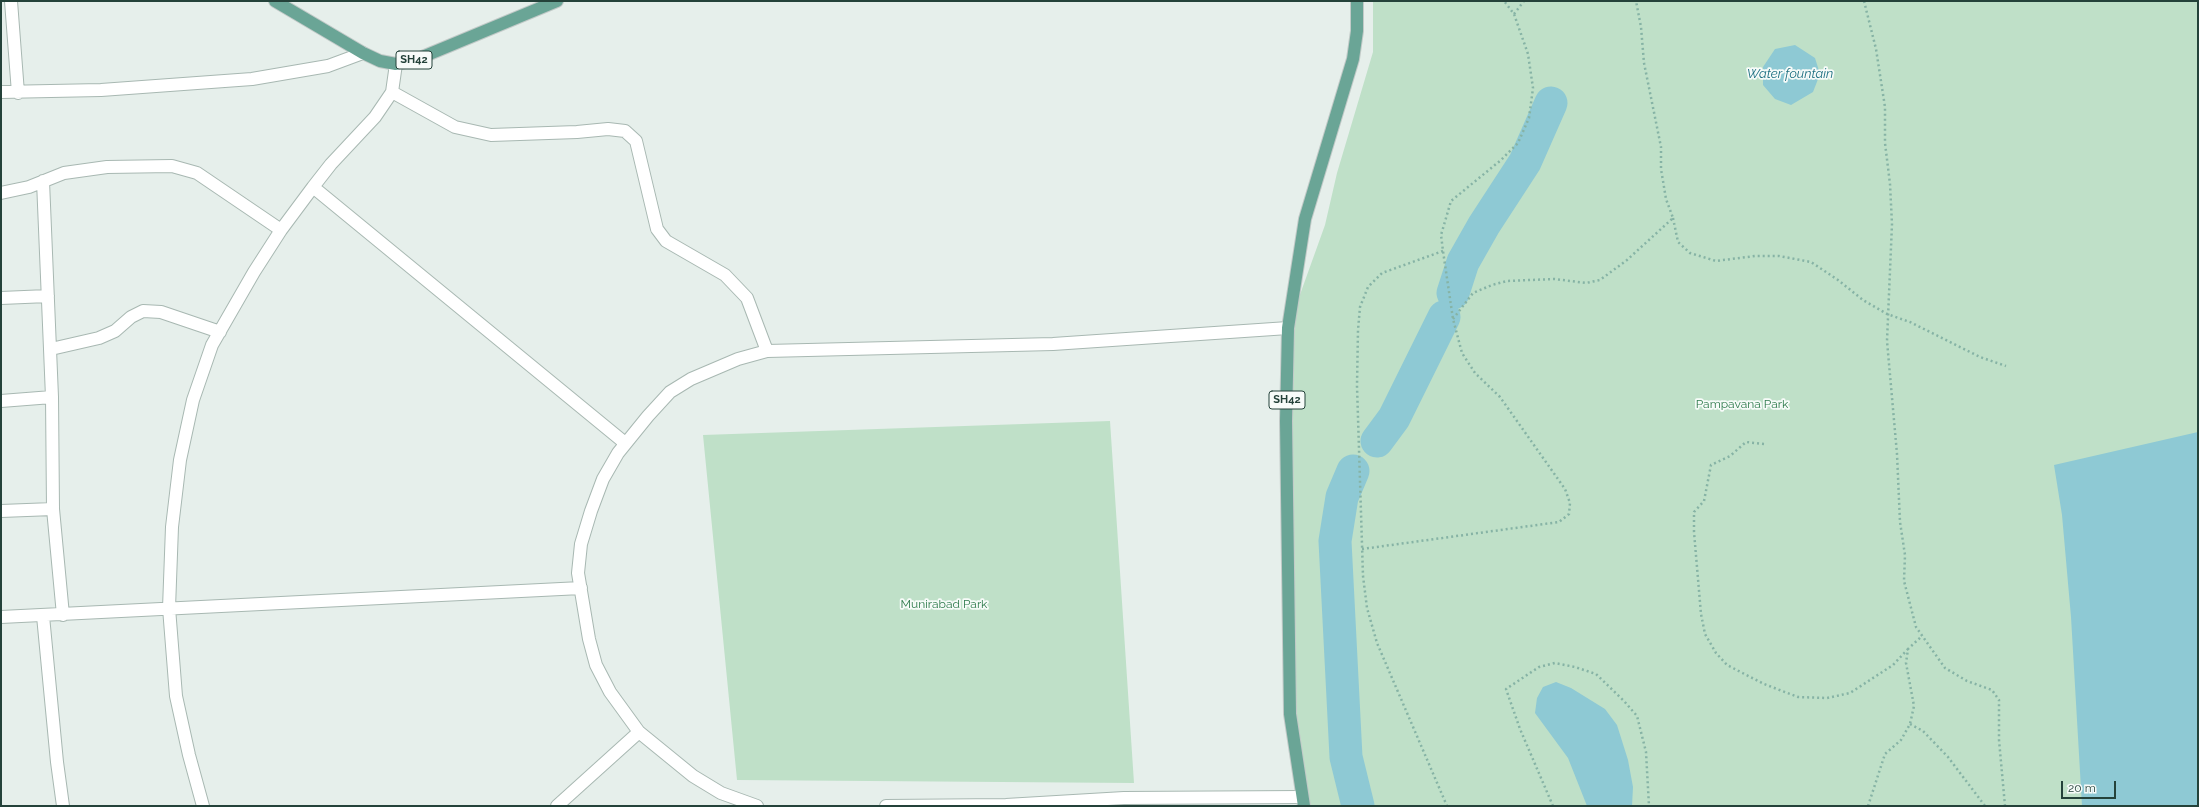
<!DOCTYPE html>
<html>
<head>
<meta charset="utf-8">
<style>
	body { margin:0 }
	#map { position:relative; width:2199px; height:807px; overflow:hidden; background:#e6efeb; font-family:Raleway,sans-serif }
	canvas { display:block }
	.frame { position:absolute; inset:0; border:2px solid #24423a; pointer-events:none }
	.scale { position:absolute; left:2061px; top:781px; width:55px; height:18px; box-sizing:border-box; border:2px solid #24423a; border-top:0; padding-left:5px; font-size:12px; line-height:14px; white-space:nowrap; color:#24423a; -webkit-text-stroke:3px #f7fbf9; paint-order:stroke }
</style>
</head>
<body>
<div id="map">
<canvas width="2199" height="807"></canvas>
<div class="frame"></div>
<div class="scale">20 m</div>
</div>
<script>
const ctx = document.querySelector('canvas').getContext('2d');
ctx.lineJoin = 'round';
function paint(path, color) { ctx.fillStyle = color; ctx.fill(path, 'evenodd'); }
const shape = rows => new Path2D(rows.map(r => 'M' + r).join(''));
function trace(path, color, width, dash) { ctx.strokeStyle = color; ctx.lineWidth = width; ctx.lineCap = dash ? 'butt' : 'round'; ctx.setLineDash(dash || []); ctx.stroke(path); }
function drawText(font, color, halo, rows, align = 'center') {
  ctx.font = font + ' Raleway,sans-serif'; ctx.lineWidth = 3.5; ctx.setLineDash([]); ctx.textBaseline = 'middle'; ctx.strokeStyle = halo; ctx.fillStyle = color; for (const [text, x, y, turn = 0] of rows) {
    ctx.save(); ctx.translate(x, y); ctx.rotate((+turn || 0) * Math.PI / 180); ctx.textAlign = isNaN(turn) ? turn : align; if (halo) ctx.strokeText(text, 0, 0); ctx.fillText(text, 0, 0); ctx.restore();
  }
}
paint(shape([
	[1373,1,2198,1,2198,806,1304,806,1290,714,1288,328,1325,225,1337,173,1373,52],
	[1110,421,1134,783,737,780,703,435]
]), '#bfe0c8');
paint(shape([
	[1795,45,1815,58,1820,74,1813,92,1791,105,1775,99,1763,85,1763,67,1775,49],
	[2198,432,2198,806,2082,806,2071,617,2062,515,2054,465],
	[1556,682,1571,688,1605,709,1617,725,1628,760,1633,787,1632,806,1587,806,1568,758,1535,713,1537,698,1543,687]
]), '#8ec9d4');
trace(shape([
	[1453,293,1463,262,1484,225,1525,162,1551,103],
	[1377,441,1394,418,1444,317],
	[1353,471,1342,497,1335,541,1346,757,1358,806]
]), '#8ec9d4', 33);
const minor = shape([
	[11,1,18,93],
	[1,92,101,90,252,79,328,66,363,53],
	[392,92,455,127,491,135,577,132,608,129,625,131,636,141,657,229,666,241,725,275,747,298,767,351],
	[43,181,52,397,53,509,63,615],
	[313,187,625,443],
	[1,193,29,187,64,173,107,167,172,166,197,173,281,230],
	[1,298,48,296],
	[51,349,99,338,115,331,131,317,143,311,161,312,220,332],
	[1,401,52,397],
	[1,511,53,509],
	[43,616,57,762,63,806],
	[1,617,581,588],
	[203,806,189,755,176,696,169,608,172,527,180,460,193,400,212,345,254,272,281,230,313,187,331,164,375,117,392,92,396,64],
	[557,806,639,732],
	[757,806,721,793,693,776,639,732,610,692,596,665,589,639,578,573,581,544,591,511,603,479,618,453,648,416,670,392,691,379,738,359,767,351,1053,344,1288,328],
	[886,806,1006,805,1124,798,1302,797]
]);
const primary = shape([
	[275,1,363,53,380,61,396,64,415,60,557,1],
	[1304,806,1290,714,1286,421,1288,328,1305,219,1353,59,1357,31,1357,1]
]);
trace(minor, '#a8b8b2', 14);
trace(primary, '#c2cac8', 14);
trace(shape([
	[1864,1,1876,49,1885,107,1885,143,1890,184,1892,224,1887,341,1897,454,1900,522,1905,555,1904,581,1916,627,1945,668,1967,681,1992,690,1999,700,1999,740,2005,806],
	[1514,14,1524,1],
	[1673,218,1678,242,1690,253,1716,261,1755,256,1779,256,1811,262,1838,280,1863,300,1887,314,1910,322,1980,357,2006,366],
	[1443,251,1382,273,1368,287,1360,307,1358,330,1357,386,1363,576,1367,608,1377,643,1447,806],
	[1453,319,1473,293,1492,285,1507,281,1555,279,1586,283,1600,280,1627,260,1673,218,1666,199,1661,169,1661,147,1644,63,1641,27,1636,1],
	[1764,444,1746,442,1730,456,1711,465,1704,501,1694,512,1694,532,1701,614,1705,634,1716,653,1727,665,1764,684,1798,697,1827,698,1850,693,1893,665,1908,649],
	[1362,549,1559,522,1569,514,1570,503,1565,489,1500,397,1475,373,1462,353,1453,319,1443,251,1441,235,1451,201,1501,160,1518,143,1529,118,1533,88,1528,54,1514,14,1504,1],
	[1910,724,1923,731,1948,757,1985,806],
	[1553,806,1520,729,1506,689,1539,667,1555,663,1575,667,1596,674,1624,701,1637,716,1646,752,1649,806],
	[1868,806,1885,754,1901,740,1910,724,1914,706,1906,663,1908,649,1922,636]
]), '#86b3a5', 2.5, [2, 3]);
trace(minor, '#fff', 12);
trace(primary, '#6aa596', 12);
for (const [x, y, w] of [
	[414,60,36],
	[1287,400,36]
]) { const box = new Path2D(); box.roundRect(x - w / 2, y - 9, w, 18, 3); ctx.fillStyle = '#f7fbf9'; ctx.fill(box); trace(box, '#24423a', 1); }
drawText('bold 11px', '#24423a', null, [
	["SH42",414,60],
	["SH42",1287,400]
]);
drawText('12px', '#2d7a4b', '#f7fbf9', [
	["Pampavana Park",1742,404],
	["Munirabad Park",944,604]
]);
drawText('italic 13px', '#1c6f80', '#f7fbf9', [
	["Water fountain",1790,74]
]);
</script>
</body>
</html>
